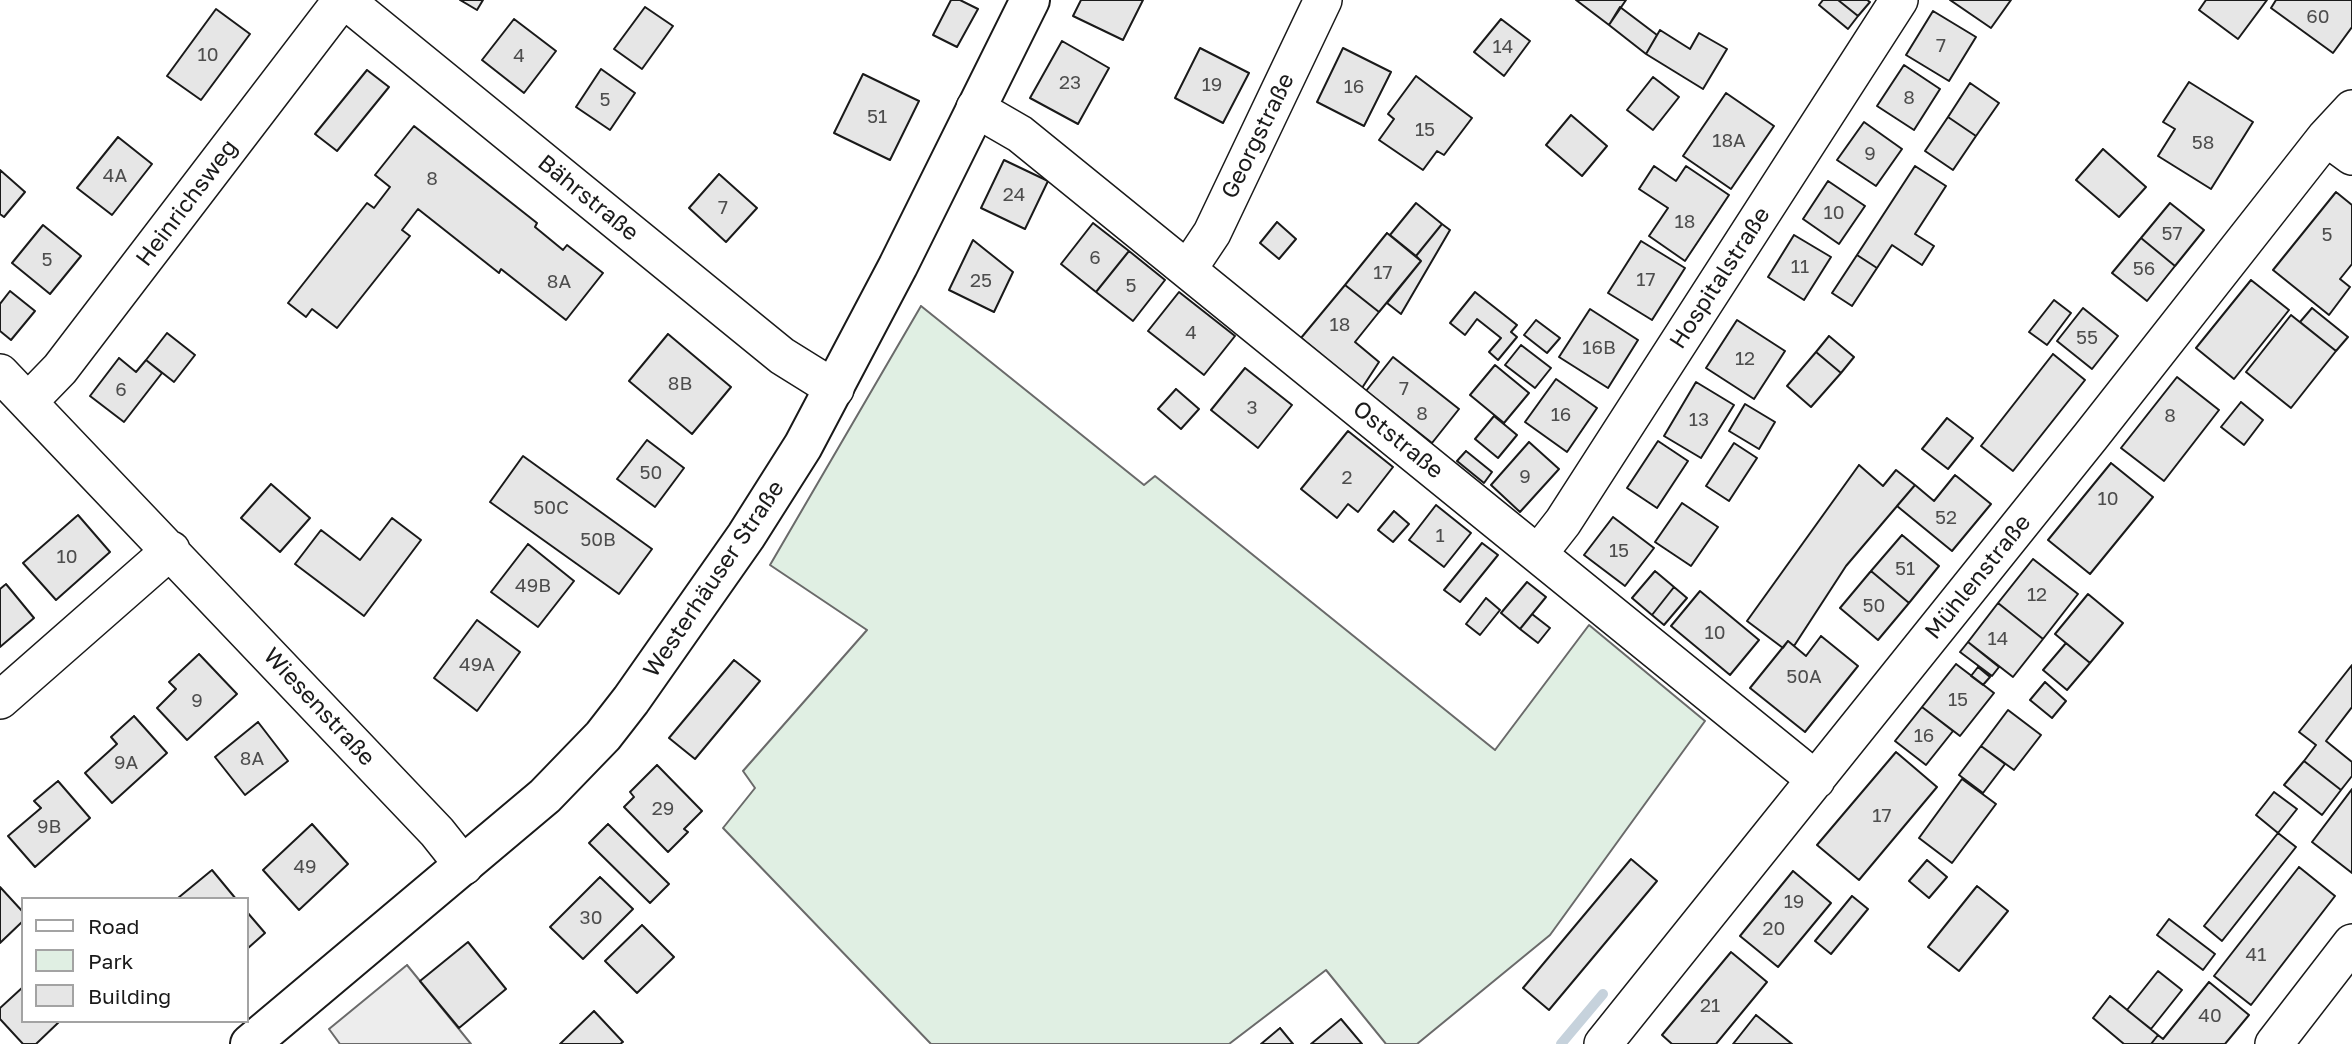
<!DOCTYPE html>
<html>
<head>
<meta charset="utf-8">
<style>
	body { margin:0 }
	#map { position:relative; width:2352px; height:1044px; overflow:hidden; background:#fff; font-family:"Golos Text",sans-serif }
	canvas { display:block }
	.legend { position:absolute; left:21px; top:897px; width:228px; height:126px; box-sizing:border-box; background:#fff; border:2px solid #a3a3a3; margin:0; padding:9px 12px; list-style:none; font-size:21px; color:#1a1a1a }
	.legend li { display:flex; align-items:center; gap:14px; height:35px }
	.legend b { width:35px; border:2px solid #a3a3a3 }
</style>
</head>
<body>
<div id="map">
<canvas width="2352" height="1044"></canvas>
<ul class="legend">
<li><b style="height:9px;background:#fff"></b>Road</li>
<li><b style="height:19px;background:#e0efe3"></b>Park</li>
<li><b style="height:19px;background:#e6e6e6"></b>Building</li>
</ul>
</div>
<script>
const ctx = document.querySelector('canvas').getContext('2d');
ctx.lineJoin = 'round';
function paint(path, color) { ctx.fillStyle = color; ctx.fill(path, 'evenodd'); }
const shape = rows => new Path2D(rows.map(r => 'M' + r).join(''));
function trace(path, color, width, dash) { ctx.strokeStyle = color; ctx.lineWidth = width; ctx.lineCap = dash ? 'butt' : 'round'; ctx.setLineDash(dash || []); ctx.stroke(path); }
function drawText(font, color, halo, rows, align = 'center') {
  ctx.font = font + ' "Golos Text",sans-serif'; ctx.lineWidth = 5; ctx.setLineDash([]); ctx.textBaseline = 'middle'; ctx.strokeStyle = halo; ctx.fillStyle = color; for (const [text, x, y, turn = 0] of rows) {
    ctx.save(); ctx.translate(x, y); ctx.rotate((+turn || 0) * Math.PI / 180); ctx.textAlign = isNaN(turn) ? turn : align; if (halo) ctx.strokeText(text, 0, 0); ctx.fillText(text, 0, 0); ctx.restore();
  }
}
const green = shape([
	[921,306,1144,485,1155,476,1495,750,1589,625,1705,721,1550,935,1417,1044,1386,1044,1326,970,1229,1044,931,1044,723,828,755,788,743,771,867,630,770,565,921,306]
]);
paint(green, '#e0efe3');
trace(green, '#6a6a6a', 2);
const parking = shape([
	[407,965,471,1044,340,1044,329,1029,407,965]
]);
paint(parking, '#ededed');
trace(parking, '#6a6a6a', 2);
trace(shape([
	[1561,1044,1603,994]
]), '#c6d2dc', 10);
const building = shape([
	[460,0,483,0,477,10,460,0],
	[951,0,960,0,978,9,957,47,933,35,951,0],
	[1081,0,1143,0,1123,40,1073,16,1081,0],
	[1576,0,1626,0,1609,25,1576,0],
	[1823,0,1838,0,1858,16,1848,29,1819,5,1823,0],
	[1838,0,1867,0,1870,2,1858,16,1838,0],
	[1950,0,2011,0,1991,28,1950,0],
	[2206,0,2267,0,2238,39,2199,10,2206,0],
	[2276,0,2352,0,2352,27,2333,53,2271,8,2276,0],
	[645,7,673,26,642,69,614,49,645,7],
	[1620,7,1657,35,1646,54,1609,25,1620,7],
	[216,9,250,34,201,100,167,76,216,9],
	[1933,11,1976,37,1949,81,1906,55,1933,11],
	[514,19,556,51,524,93,482,60,514,19],
	[1501,19,1530,41,1504,76,1474,52,1501,19],
	[1660,30,1690,49,1699,33,1727,49,1703,89,1646,54,1660,30],
	[1062,41,1109,68,1078,124,1030,98,1062,41],
	[1200,48,1249,73,1223,123,1175,98,1200,48],
	[1343,48,1391,72,1364,126,1317,102,1343,48],
	[1904,65,1940,89,1914,130,1877,106,1904,65],
	[601,69,635,93,610,130,576,107,601,69],
	[367,70,389,87,337,151,315,134,367,70],
	[863,74,919,101,890,160,834,133,863,74],
	[1416,76,1472,118,1444,155,1437,151,1423,170,1379,140,1394,119,1388,114,1416,76],
	[1653,77,1679,97,1653,130,1627,110,1653,77],
	[2189,82,2253,122,2211,189,2158,156,2175,129,2163,122,2189,82],
	[1970,83,1999,103,1976,136,1948,117,1970,83],
	[1726,93,1774,126,1731,189,1683,156,1726,93],
	[1571,115,1607,146,1582,176,1546,145,1571,115],
	[1948,117,1976,136,1953,170,1925,151,1948,117],
	[1864,122,1902,149,1876,186,1837,160,1864,122],
	[414,126,537,223,535,227,563,250,567,245,603,273,566,320,501,269,499,273,418,209,402,230,410,236,337,328,312,309,306,317,288,303,367,203,374,208,390,187,375,175,414,126],
	[118,137,152,164,112,215,77,188,118,137],
	[2103,149,2146,187,2119,217,2076,180,2103,149],
	[1004,160,1048,181,1025,229,981,208,1004,160],
	[1654,166,1676,181,1686,166,1729,195,1685,261,1649,236,1668,208,1639,189,1654,166],
	[1915,166,1946,186,1915,234,1934,246,1922,265,1892,245,1877,268,1857,255,1915,166],
	[0,170,25,192,4,217,0,214,0,170],
	[719,174,757,208,726,242,689,208,719,174],
	[1828,181,1865,206,1839,244,1803,219,1828,181],
	[2336,192,2352,205,2352,264,2340,279,2350,287,2329,315,2273,270,2336,192],
	[1416,203,1442,224,1416,256,1390,235,1416,203],
	[2170,203,2204,230,2175,266,2141,238,2170,203],
	[1277,222,1296,239,1279,259,1260,243,1277,222],
	[1093,223,1129,251,1096,292,1061,264,1093,223],
	[1442,224,1450,230,1401,314,1387,303,1421,261,1416,256,1442,224],
	[43,225,81,256,50,294,12,263,43,225],
	[1387,233,1421,261,1379,312,1345,285,1387,233],
	[1794,235,1831,257,1804,300,1768,277,1794,235],
	[2141,238,2175,266,2147,301,2112,273,2141,238],
	[973,240,1013,272,994,312,949,290,973,240],
	[1641,241,1685,268,1652,320,1608,293,1641,241],
	[1129,251,1165,280,1133,321,1096,292,1129,251],
	[1857,255,1877,268,1852,306,1832,293,1857,255],
	[2251,280,2289,310,2234,379,2196,348,2251,280],
	[1345,285,1379,312,1355,342,1379,362,1362,388,1301,338,1345,285],
	[10,291,35,311,11,340,0,331,0,304,10,291],
	[1179,292,1235,336,1204,375,1148,331,1179,292],
	[1475,292,1517,325,1511,332,1517,337,1498,360,1489,352,1501,338,1477,319,1465,335,1450,323,1475,292],
	[2054,300,2071,313,2047,345,2029,332,2054,300],
	[2083,308,2118,336,2092,369,2057,341,2083,308],
	[2312,308,2348,337,2336,351,2300,322,2312,308],
	[1590,309,1638,340,1608,388,1559,357,1590,309],
	[2291,315,2336,351,2291,408,2246,372,2291,315],
	[1536,320,1560,338,1547,353,1524,335,1536,320],
	[1737,320,1785,351,1754,399,1706,368,1737,320],
	[167,333,195,355,174,382,146,360,167,333],
	[668,334,731,387,692,434,629,381,668,334],
	[1829,336,1854,357,1841,373,1816,352,1829,336],
	[1521,345,1551,368,1535,388,1505,365,1521,345],
	[1816,352,1841,373,1811,407,1787,386,1816,352],
	[2053,354,2085,380,2013,471,1981,446,2053,354],
	[1393,357,1459,409,1432,443,1366,391,1393,357],
	[119,358,136,372,146,360,162,373,124,422,90,396,119,358],
	[1495,365,1529,393,1504,423,1470,395,1495,365],
	[1245,368,1292,405,1258,448,1211,410,1245,368],
	[2177,377,2219,410,2164,481,2121,448,2177,377],
	[1556,379,1597,408,1567,452,1525,422,1556,379],
	[1696,382,1734,405,1701,458,1664,436,1696,382],
	[1176,389,1199,409,1181,429,1158,409,1176,389],
	[2241,402,2263,420,2244,445,2221,427,2241,402],
	[1745,404,1775,422,1759,449,1729,431,1745,404],
	[1494,416,1517,435,1498,458,1475,439,1494,416],
	[1947,418,1973,438,1948,469,1922,449,1947,418],
	[1348,431,1393,467,1358,512,1348,504,1337,518,1301,489,1348,431],
	[647,440,684,468,655,507,617,479,647,440],
	[1658,441,1688,461,1657,508,1627,488,1658,441],
	[1529,442,1559,469,1520,512,1491,485,1529,442],
	[1734,443,1757,458,1729,501,1706,486,1734,443],
	[1466,451,1492,472,1484,483,1457,461,1466,451],
	[523,456,652,549,619,594,490,502,523,456],
	[2111,463,2153,497,2090,574,2048,540,2111,463],
	[1859,465,1883,486,1896,470,1915,485,1846,566,1794,646,1788,641,1783,648,1747,621,1859,465],
	[1955,475,1991,504,1952,551,1897,506,1915,485,1934,501,1955,475],
	[271,484,310,518,280,552,241,518,271,484],
	[1682,503,1718,527,1691,566,1655,542,1682,503],
	[1436,505,1471,533,1444,567,1409,540,1436,505],
	[1394,511,1409,524,1393,542,1378,530,1394,511],
	[78,515,110,552,56,600,23,563,78,515],
	[1613,517,1654,548,1625,586,1584,555,1613,517],
	[392,518,421,540,364,616,295,564,321,530,360,560,392,518],
	[1902,535,1939,566,1909,603,1871,571,1902,535],
	[1482,543,1498,555,1460,602,1444,590,1482,543],
	[528,544,574,581,538,627,491,592,528,544],
	[2033,559,2078,594,2043,639,1998,603,2033,559],
	[1655,571,1674,587,1652,615,1632,598,1655,571],
	[1871,571,1909,603,1878,640,1840,608,1871,571],
	[1527,582,1546,597,1520,629,1501,613,1527,582],
	[6,584,34,618,0,647,0,589,6,584],
	[1674,587,1687,598,1664,625,1652,615,1674,587],
	[1700,591,1759,640,1730,675,1671,626,1700,591],
	[2088,594,2123,623,2090,663,2055,634,2088,594],
	[1486,598,1500,610,1480,635,1466,624,1486,598],
	[1998,603,2043,639,2013,677,1968,642,1998,603],
	[1532,614,1550,628,1538,643,1520,629,1532,614],
	[477,620,520,652,477,711,434,678,477,620],
	[1821,636,1858,666,1805,732,1750,688,1788,641,1806,656,1821,636],
	[1968,642,1999,667,1992,676,1960,652,1968,642],
	[2066,643,2090,663,2067,690,2043,670,2066,643],
	[199,654,237,694,187,740,157,708,176,689,169,682,199,654],
	[734,660,760,681,695,759,669,738,734,660],
	[1956,664,1994,693,1960,736,1922,707,1956,664],
	[2352,665,2352,707,2326,741,2352,762,2352,776,2341,790,2304,761,2316,745,2299,732,2352,665],
	[1978,667,1990,677,1983,685,1971,676,1978,667],
	[2045,682,2066,701,2052,718,2030,700,2045,682],
	[1922,707,1953,731,1926,765,1895,741,1922,707],
	[2008,710,2041,735,2014,770,1981,746,2008,710],
	[134,716,167,753,112,803,85,773,117,744,111,737,134,716],
	[258,722,288,761,245,795,215,757,258,722],
	[1981,746,2005,764,1983,793,1959,775,1981,746],
	[1896,752,1937,787,1859,880,1817,845,1896,752],
	[2304,761,2341,790,2322,815,2284,785,2304,761],
	[657,765,702,811,684,829,688,832,668,852,624,807,634,797,630,792,657,765],
	[1962,779,1996,804,1952,863,1919,838,1962,779],
	[58,781,90,818,35,867,8,836,41,808,34,801,58,781],
	[2352,789,2352,873,2312,842,2352,789],
	[2274,792,2297,809,2278,833,2256,815,2274,792],
	[312,824,348,864,299,910,263,870,312,824],
	[608,824,669,884,650,903,589,843,608,824],
	[2278,833,2296,847,2222,941,2204,926,2278,833],
	[1631,859,1657,881,1549,1010,1523,988,1631,859],
	[1927,860,1947,877,1929,898,1909,881,1927,860],
	[2299,867,2335,896,2251,1005,2214,976,2299,867],
	[212,870,236,899,179,899,178,898,212,870],
	[1793,871,1831,903,1778,967,1740,936,1793,871],
	[600,877,633,909,583,959,550,927,600,877],
	[1977,886,2008,911,1959,971,1928,947,1977,886],
	[0,887,23,912,23,921,0,943,0,887],
	[1852,896,1868,909,1831,954,1815,941,1852,896],
	[247,912,265,933,247,949,247,912],
	[2169,919,2215,954,2203,970,2157,935,2169,919],
	[642,925,674,957,637,993,605,961,642,925],
	[468,942,506,989,459,1028,420,981,468,942],
	[1731,952,1767,982,1716,1044,1672,1044,1662,1035,1731,952],
	[2158,971,2182,990,2151,1029,2127,1010,2158,971],
	[2209,982,2249,1015,2225,1044,2151,1044,2158,1035,2163,1039,2209,982],
	[23,987,23,1021,60,1021,36,1044,23,1044,0,1019,0,1008,23,987],
	[2110,996,2158,1035,2151,1044,2124,1044,2093,1018,2110,996],
	[594,1011,623,1042,620,1044,560,1044,594,1011],
	[1756,1015,1792,1044,1733,1044,1756,1015],
	[1341,1019,1362,1044,1311,1044,1341,1019],
	[1280,1028,1293,1044,1261,1044,1280,1028]
]);
paint(building, '#e6e6e6');
trace(building, '#1a1a1a', 2);
const minor = shape([
	[345,0,782,356,835,389],
	[975,108,1020,134,1816,780],
	[2326,137,2352,156],
	[1188,269,1212,233,1323,0],
	[0,373,437,832,464,866],
	[28,402,60,369,342,0],
	[1538,554,1563,522,1899,0],
	[0,700,171,550],
	[1603,1044,2091,436,2326,137,2352,109],
	[2274,1044,2352,943]
]);
const major = shape([
	[250,1044,545,796,603,736,631,700,746,536,803,446,898,266,1030,0]
]);
trace(minor, '#1a1a1a', 40);
trace(major, '#1a1a1a', 42);
trace(minor, '#fff', 37);
trace(major, '#fff', 38);
drawText('19px', '#4d4d4d', null, [
	["60",2318,17],
	["7",1941,46],
	["14",1503,47],
	["10",208,55],
	["4",519,56],
	["23",1070,83],
	["19",1212,85],
	["16",1354,87],
	["8",1909,98],
	["5",605,100],
	["51",877,117],
	["15",1425,130],
	["18A",1729,141],
	["58",2203,143],
	["9",1870,154],
	["4A",115,176],
	["8",432,179],
	["24",1014,195],
	["7",723,208],
	["10",1834,213],
	["18",1685,222],
	["57",2172,234],
	["5",2327,235],
	["6",1095,258],
	["5",47,260],
	["11",1800,267],
	["56",2144,269],
	["17",1383,273],
	["17",1646,280],
	["25",981,281],
	["8A",559,282],
	["5",1131,286],
	["18",1340,325],
	["4",1191,333],
	["55",2087,338],
	["16B",1599,348],
	["12",1745,359],
	["8B",680,384],
	["7",1404,389],
	["6",121,390],
	["3",1252,408],
	["8",1422,414],
	["16",1561,415],
	["8",2170,416],
	["13",1699,420],
	["50",651,473],
	["9",1525,477],
	["2",1347,478],
	["10",2108,499],
	["50C",551,508],
	["52",1946,518],
	["1",1440,536],
	["50B",598,540],
	["15",1619,551],
	["10",67,557],
	["51",1905,569],
	["49B",533,586],
	["12",2037,595],
	["50",1874,606],
	["10",1715,633],
	["14",1998,639],
	["49A",477,665],
	["50A",1804,677],
	["15",1958,700],
	["9",197,701],
	["16",1924,736],
	["8A",252,759],
	["9A",126,763],
	["29",663,809],
	["17",1882,816],
	["9B",49,827],
	["49",305,867],
	["19",1794,902],
	["30",591,918],
	["20",1774,929],
	["41",2256,955],
	["21",1710,1006],
	["40",2210,1016]
]);
drawText('23px', '#1a1a1a', '#fff', [
	["Georgstraße",1258,136,-64],
	["Bährstraße",588,198,39],
	["Heinrichsweg",187,203,-53],
	["Hospitalstraße",1720,278,-57],
	["Oststraße",1398,440,39],
	["Mühlenstraße",1978,577,-51],
	["Westerhäuser Straße",714,579,-56],
	["Wiesenstraße",319,707,47]
]);
</script>
</body>
</html>
